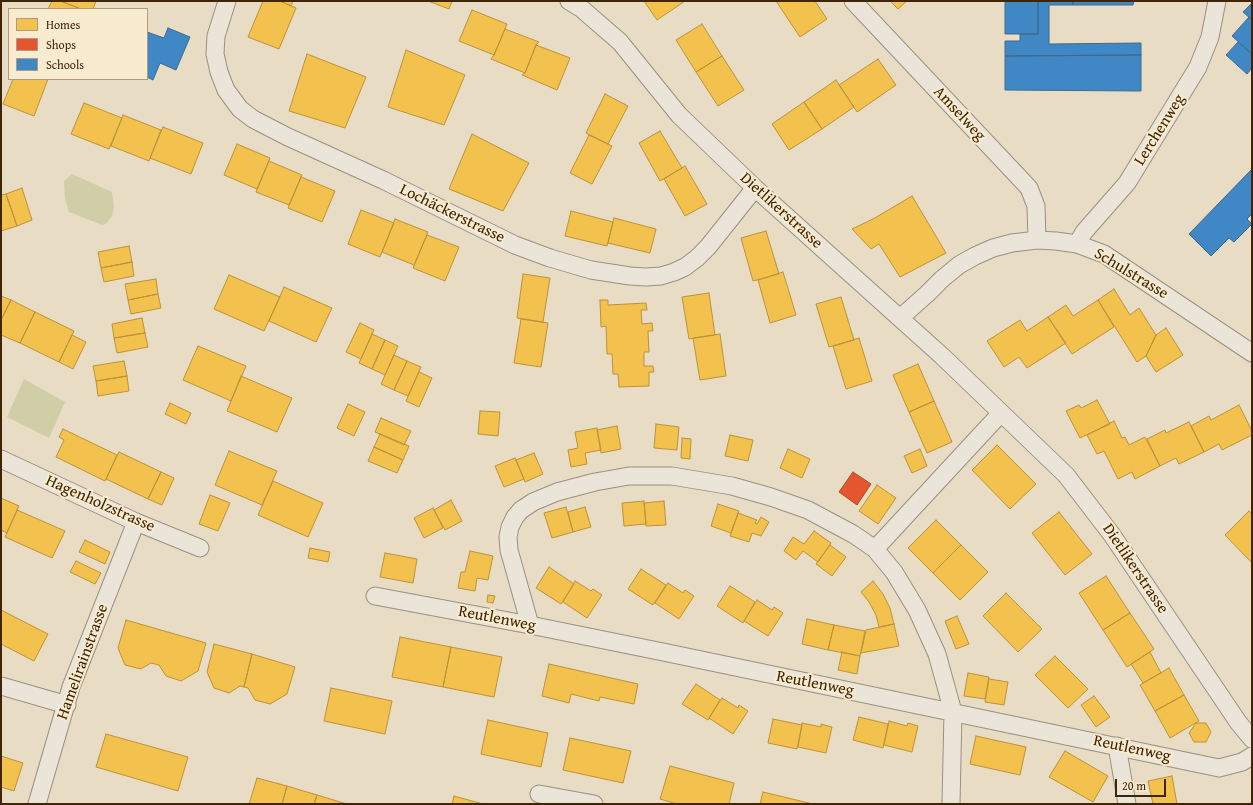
<!DOCTYPE html>
<html>
<head>
<meta charset="utf-8">
<style>
	body { margin:0 }
	#map { position:relative; width:1253px; height:805px; overflow:hidden; background:#e8dcc5; font-family:"Gentium Book Plus",serif }
	canvas { display:block }
	.frame { position:absolute; inset:0; border:2px solid #3f2504; pointer-events:none }
	.legend { position:absolute; left:8px; top:8px; width:140px; height:72px; box-sizing:border-box; background:#f9ebd0; border:1px solid #af9c7e; margin:0; padding:5px 7px; list-style:none; font-size:12px; color:#3f2504 }
	.legend li { display:flex; align-items:center; gap:8px; height:20px }
	.legend b { width:20px; border:1px solid #af9c7e }
	.scale { position:absolute; left:1115px; top:779px; width:51px; height:18px; box-sizing:border-box; border:2px solid #3f2504; border-top:0; padding-left:5px; font-size:12px; line-height:14px; white-space:nowrap; color:#3f2504; -webkit-text-stroke:3px #f9ebd0; paint-order:stroke }
</style>
</head>
<body>
<div id="map">
<canvas width="1253" height="805"></canvas>
<div class="frame"></div>
<ul class="legend">
<li><b style="height:11px;background:#f2c14e"></b>Homes</li>
<li><b style="height:11px;background:#e4572e"></b>Shops</li>
<li><b style="height:11px;background:#3f88c5"></b>Schools</li>
</ul>
<div class="scale">20 m</div>
</div>
<script>
const ctx = document.querySelector('canvas').getContext('2d');
ctx.lineJoin = 'round';
function paint(path, color) { ctx.fillStyle = color; ctx.fill(path, 'evenodd'); }
const shape = rows => new Path2D(rows.map(r => 'M' + r).join(''));
function trace(path, color, width, dash) { ctx.strokeStyle = color; ctx.lineWidth = width; ctx.lineCap = dash ? 'butt' : 'round'; ctx.setLineDash(dash || []); ctx.stroke(path); }
function drawText(font, color, halo, rows, align = 'center') {
  ctx.font = font + ' "Gentium Book Plus",serif'; ctx.lineWidth = 4; ctx.setLineDash([]); ctx.textBaseline = 'middle'; ctx.strokeStyle = halo; ctx.fillStyle = color; for (const [text, x, y, turn = 0] of rows) {
    ctx.save(); ctx.translate(x, y); ctx.rotate((+turn || 0) * Math.PI / 180); ctx.textAlign = isNaN(turn) ? turn : align; if (halo) ctx.strokeText(text, 0, 0); ctx.fillText(text, 0, 0); ctx.restore();
  }
}
paint(shape([
	[72,174,112,192,114,207,112,216,107,223,102,225,69,212,65,199,64,181],
	[24,379,65,402,49,438,7,417]
]), '#d0cea7');
const homes = shape([
	[52,1,60,1,81,9,48,9,52,1],
	[61,1,96,1,93,9,81,9,61,1],
	[263,1,280,1,296,8,279,49,248,37,263,1],
	[280,1,293,1,291,6,280,1],
	[428,1,452,1,449,9,428,1],
	[644,1,685,1,657,20,644,1],
	[776,1,815,1,827,19,800,37,776,1],
	[890,1,907,1,898,9,890,1],
	[472,10,507,24,494,55,459,41,472,10],
	[702,24,722,56,696,72,676,40,702,24],
	[505,29,539,42,536,45,525,73,491,59,494,55,505,29],
	[536,45,570,58,557,90,522,75,525,73,536,45],
	[406,50,465,75,444,125,388,107,406,50],
	[307,54,366,77,345,128,289,111,307,54],
	[722,56,744,90,718,106,696,72,722,56],
	[878,59,896,85,857,112,839,85,878,59],
	[13,79,48,79,34,116,3,104,13,79],
	[836,80,854,107,822,129,804,102,836,80],
	[605,94,628,106,608,144,586,133,605,94],
	[804,102,822,129,789,150,772,124,804,102],
	[84,103,122,118,109,149,71,134,84,103],
	[123,115,161,130,149,161,111,146,123,115],
	[163,127,203,143,191,174,150,158,163,127],
	[660,131,682,168,660,181,639,143,660,131],
	[472,134,529,163,503,211,449,189,472,134],
	[589,135,612,146,592,184,570,173,589,135],
	[237,144,270,158,257,189,224,175,237,144],
	[269,161,302,175,289,205,256,192,269,161],
	[685,166,707,204,685,216,664,179,685,166],
	[301,177,335,191,322,222,288,208,301,177],
	[22,188,32,220,17,226,6,194,22,188],
	[6,194,17,226,1,231,1,195,6,194],
	[912,196,946,253,900,277,879,244,871,249,852,229,873,219,912,196],
	[361,210,394,223,380,257,348,244,361,210],
	[571,211,613,222,607,246,565,236,571,211],
	[614,218,656,229,650,253,608,243,614,218],
	[395,219,428,232,414,265,382,252,395,219],
	[766,231,779,274,753,281,741,238,766,231],
	[427,235,459,247,445,281,413,268,427,235],
	[129,246,132,262,101,268,98,252,129,246],
	[132,262,134,276,104,282,101,268,132,262],
	[783,272,796,315,770,323,758,280,783,272],
	[523,274,550,278,543,322,517,318,523,274],
	[229,275,280,297,264,331,214,309,229,275],
	[156,279,158,294,128,300,125,284,156,279],
	[284,287,332,308,316,342,269,321,284,287],
	[1114,289,1130,315,1139,308,1156,335,1146,356,1137,362,1098,300,1114,289],
	[709,293,715,335,689,339,682,297,709,293],
	[158,294,161,308,131,314,128,300,158,294],
	[1,296,11,300,1,320,1,296],
	[841,297,854,340,829,347,816,304,841,297],
	[11,300,35,312,20,343,1,335,1,320,11,300],
	[600,300,608,300,608,305,646,303,647,310,641,310,642,324,652,323,653,331,648,331,649,352,644,352,644,366,653,366,654,372,649,372,649,386,619,387,618,374,613,374,612,354,607,354,606,326,601,327,600,300],
	[1098,300,1114,327,1072,354,1048,317,1066,305,1073,316,1098,300],
	[35,312,74,331,59,362,20,343,35,312],
	[1048,317,1066,343,1027,368,1019,357,1004,367,987,341,1020,320,1027,331,1048,317],
	[142,318,145,333,114,338,112,324,142,318],
	[521,319,548,323,541,367,514,363,521,319],
	[360,323,374,330,361,359,346,352,360,323],
	[1166,328,1183,355,1156,372,1146,356,1156,335,1166,328],
	[145,333,148,347,117,353,114,338,145,333],
	[372,334,385,340,372,369,359,363,372,334],
	[720,334,726,376,700,380,693,338,720,334],
	[72,335,86,342,73,369,59,362,72,335],
	[859,338,872,381,846,389,833,346,859,338],
	[385,340,398,346,385,375,372,369,385,340],
	[198,346,246,366,231,401,183,380,198,346],
	[394,355,407,361,394,390,381,384,394,355],
	[124,361,127,376,96,381,93,366,124,361],
	[407,361,421,367,408,396,394,390,407,361],
	[918,364,934,401,909,412,893,375,918,364],
	[419,372,432,378,419,407,406,401,419,372],
	[127,376,129,391,98,396,96,381,127,376],
	[241,376,292,398,277,432,227,411,241,376],
	[1097,400,1110,424,1080,438,1066,411,1079,405,1081,408,1097,400],
	[934,401,952,442,927,453,909,412,934,401],
	[170,403,191,413,186,424,165,414,170,403],
	[348,404,365,412,354,436,337,428,348,404],
	[1239,405,1252,431,1252,435,1222,450,1219,444,1204,452,1191,426,1209,416,1211,420,1239,405],
	[480,411,500,412,498,436,478,434,480,411],
	[381,418,411,431,404,445,375,432,381,418],
	[1114,421,1122,438,1125,437,1129,445,1145,437,1160,466,1135,479,1132,472,1118,479,1104,451,1097,454,1087,435,1114,421],
	[1189,422,1204,452,1179,464,1176,458,1160,466,1147,439,1165,430,1166,433,1189,422],
	[656,424,679,427,677,450,654,448,656,424],
	[617,426,621,449,601,453,597,430,617,426],
	[597,428,601,450,585,453,587,464,571,467,568,450,578,448,575,432,597,428],
	[63,429,117,455,105,481,56,457,64,440,59,437,63,429],
	[380,434,409,446,403,460,374,447,380,434],
	[730,435,753,440,748,461,725,456,730,435],
	[682,438,691,439,690,459,681,458,682,438],
	[997,445,1036,484,1010,509,972,470,997,445],
	[374,447,403,460,397,473,368,461,374,447],
	[788,449,810,459,802,478,780,468,788,449],
	[920,449,927,466,912,473,904,456,920,449],
	[229,451,277,471,262,505,215,485,229,451],
	[119,452,161,472,148,499,106,479,119,452],
	[534,453,543,474,525,482,516,460,534,453],
	[515,458,524,479,504,487,495,466,515,458],
	[161,472,174,478,162,505,148,499,161,472],
	[273,481,323,503,308,537,258,515,273,481],
	[877,485,896,498,878,524,859,511,877,485],
	[210,495,230,503,218,531,199,524,210,495],
	[1,498,19,506,7,533,1,530,1,498],
	[451,500,462,521,445,530,434,510,451,500],
	[644,501,646,524,624,526,622,503,644,501],
	[664,501,666,525,646,526,644,503,664,501],
	[718,504,739,511,731,533,711,526,718,504],
	[566,507,573,532,552,538,544,513,566,507],
	[585,507,591,527,573,532,568,512,585,507],
	[433,508,443,528,424,538,414,518,433,508],
	[17,510,65,531,52,558,5,537,17,510],
	[1249,511,1252,514,1252,563,1225,535,1249,511],
	[1059,512,1092,554,1065,575,1032,533,1059,512],
	[738,513,757,520,755,523,757,524,761,517,769,522,761,536,752,533,749,542,730,536,738,513],
	[936,520,961,545,933,573,908,548,936,520],
	[814,531,831,543,818,562,803,551,796,560,784,551,793,537,804,544,814,531],
	[85,540,110,552,105,564,79,552,85,540],
	[830,545,846,557,832,576,816,564,830,545],
	[961,545,988,572,960,600,933,573,961,545],
	[310,548,330,552,328,562,308,558,310,548],
	[470,551,493,556,488,580,477,578,475,591,458,588,461,572,465,572,470,551],
	[385,553,417,559,413,583,380,577,385,553],
	[76,561,101,573,95,584,70,572,76,561],
	[549,567,574,584,561,604,536,588,549,567],
	[641,569,666,585,653,605,628,589,641,569],
	[1106,576,1130,613,1103,630,1079,593,1106,576],
	[575,581,591,591,593,589,602,595,587,618,563,602,575,581],
	[873,581,883,594,890,608,894,624,879,627,876,615,869,602,861,592,873,581],
	[668,583,683,593,685,590,694,596,679,619,655,603,668,583],
	[730,586,755,602,743,623,717,606,730,586],
	[1006,593,1042,629,1018,652,983,616,1006,593],
	[488,595,495,596,493,603,487,602,488,595],
	[757,600,772,610,774,607,783,613,768,636,744,621,757,600],
	[1,610,48,634,34,661,1,644,1,610],
	[1130,613,1154,649,1127,667,1103,630,1130,613],
	[957,616,969,644,956,649,945,621,957,616],
	[807,619,834,625,828,650,802,644,807,619],
	[126,620,206,643,198,671,181,681,166,676,159,665,151,663,141,669,125,665,118,648,126,620],
	[894,624,899,646,861,653,866,630,894,624],
	[834,625,865,631,860,656,828,650,834,625],
	[400,637,451,647,443,687,392,677,400,637],
	[214,644,252,654,244,687,240,686,229,693,214,688,207,672,214,644],
	[451,647,502,657,494,697,443,687,451,647],
	[842,652,860,656,857,674,838,670,842,652],
	[1150,652,1161,673,1143,683,1131,664,1150,652],
	[252,654,295,667,287,694,270,704,255,700,248,688,244,687,252,654],
	[1055,656,1088,689,1068,708,1035,675,1055,656],
	[549,664,638,684,634,704,600,697,599,701,571,694,569,703,542,696,549,664],
	[1169,668,1184,695,1155,711,1140,685,1169,668],
	[968,673,989,677,985,699,964,696,968,673],
	[989,679,1008,682,1004,705,985,702,989,679],
	[696,684,720,700,708,720,682,704,696,684],
	[331,688,392,701,385,734,324,721,331,688],
	[1184,695,1199,721,1170,738,1155,711,1184,695],
	[1094,696,1110,717,1096,727,1081,705,1094,696],
	[722,698,738,708,739,705,748,711,733,734,709,718,722,698],
	[859,717,888,724,883,748,853,740,859,717],
	[773,719,802,725,797,749,768,743,773,719],
	[488,720,548,733,541,767,481,754,488,720],
	[889,721,907,726,908,723,918,726,912,752,884,745,889,721],
	[802,723,821,727,821,724,832,727,826,753,798,747,802,723],
	[1196,723,1206,723,1211,732,1206,742,1194,742,1189,733,1196,723],
	[106,734,188,757,178,791,96,767,106,734],
	[976,736,1026,747,1020,775,970,764,976,736],
	[570,738,631,751,623,783,563,770,570,738],
	[1065,751,1108,776,1093,802,1049,777,1065,751],
	[1,756,23,763,14,791,1,787,1,756],
	[670,766,734,783,729,804,677,804,660,799,670,766],
	[1172,776,1177,804,1153,804,1148,781,1172,776],
	[257,778,287,786,282,804,249,804,257,778],
	[287,786,317,795,314,804,282,804,287,786],
	[763,792,813,804,760,804,763,792],
	[317,795,347,804,314,804,317,795],
	[454,796,483,804,452,804,454,796]
]);
paint(homes, '#f2c14e');
trace(homes, '#bc9238', 1);
const shops = shape([
	[853,472,871,484,857,505,839,492,853,472]
]);
paint(shops, '#e4572e');
trace(shops, '#b24821', 1);
const schools = shape([
	[1005,1,1038,1,1038,34,1005,34,1005,1],
	[1038,1,1073,1,1073,5,1049,5,1049,44,1141,43,1141,55,1005,56,1005,41,1020,41,1020,34,1038,34,1038,1],
	[1073,1,1134,1,1133,5,1073,5,1073,1],
	[1252,3,1252,20,1243,12,1252,3],
	[1249,17,1252,20,1252,54,1232,36,1249,17],
	[168,28,190,37,176,70,160,63,153,80,147,77,147,32,164,38,168,28],
	[1238,42,1252,54,1252,68,1247,74,1226,55,1238,42],
	[1141,55,1141,91,1005,90,1005,56,1141,55],
	[1252,169,1252,214,1247,219,1252,224,1234,242,1229,238,1211,256,1189,234,1252,169]
]);
paint(schools, '#3f88c5');
trace(schools, '#3f6a8b', 1);
const minor = shape([
	[227,1,216,36,215,54,219,72,226,90,240,109,253,119,288,137,383,180,515,245,550,258,591,270,630,276,646,277,661,276,674,272,685,267,697,258,708,247,755,188],
	[569,1,582,9,620,42,679,115,755,188,942,356,1066,475,1112,535,1238,722,1252,739],
	[853,1,1029,188,1036,206,1037,240],
	[1077,244,1084,232,1127,183,1198,67,1210,37,1217,1],
	[900,318,927,294,942,279,959,265,975,256,993,248,1012,243,1037,240,1056,241,1077,244,1104,254,1252,353],
	[1,459,136,522,200,548],
	[875,549,1001,413],
	[375,596,530,625,668,653,1219,768,1242,762,1252,756],
	[530,625,509,550,508,537,510,527,515,517,521,510,533,502,557,492,595,482,629,476,672,476,732,486,771,497,808,510,853,534,875,549,894,572,917,610,937,654,953,712,951,804],
	[1,686,67,705],
	[1117,746,1127,804],
	[539,794,594,804],
	[37,804,71,687,136,522]
]);
trace(minor, '#9a907e', 19);
trace(minor, '#ebe5d9', 17);
drawText('16px', '#3f2504', '#f9ebd0', [
	["Amselweg",959,114,47],
	["Lerchenweg",1160,130,-58],
	["Dietlikerstrasse",781,211,42],
	["Lochäckerstrasse",452,214,26],
	["Schulstrasse",1131,274,31],
	["Hagenholzstrasse",100,504,24],
	["Dietlikerstrasse",1135,569,56],
	["Reutlenweg",497,619,11],
	["Hamelirainstrasse",83,662,-70],
	["Reutlenweg",815,684,11],
	["Reutlenweg",1132,749,12]
]);
</script>
</body>
</html>
